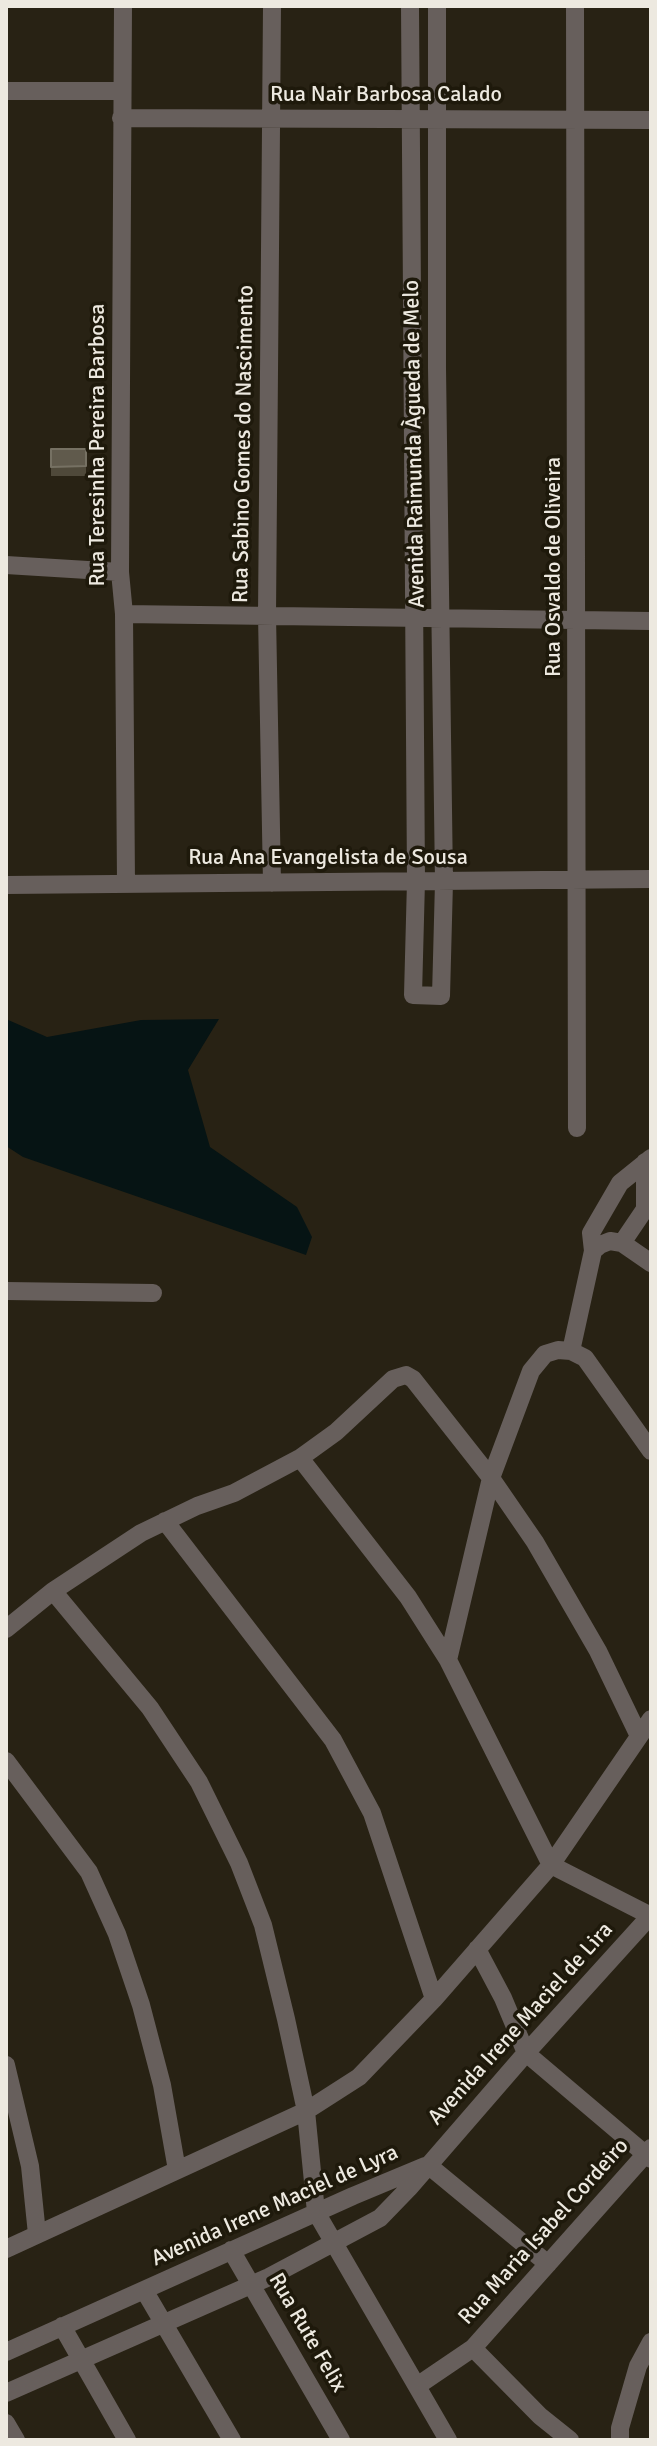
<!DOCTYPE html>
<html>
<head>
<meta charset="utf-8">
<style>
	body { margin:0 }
	#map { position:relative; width:657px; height:2446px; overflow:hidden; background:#282214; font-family:Signika,sans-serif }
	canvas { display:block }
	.frame { position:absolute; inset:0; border:8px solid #ede9e0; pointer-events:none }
</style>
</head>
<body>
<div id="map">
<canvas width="657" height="2446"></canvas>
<div class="frame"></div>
</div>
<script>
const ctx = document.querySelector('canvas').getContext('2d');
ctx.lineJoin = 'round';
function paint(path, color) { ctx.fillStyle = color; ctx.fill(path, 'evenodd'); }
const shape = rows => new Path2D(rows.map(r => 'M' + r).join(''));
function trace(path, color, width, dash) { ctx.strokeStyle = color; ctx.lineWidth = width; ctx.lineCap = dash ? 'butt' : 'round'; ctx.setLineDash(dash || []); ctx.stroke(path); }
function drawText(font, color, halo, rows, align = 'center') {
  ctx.font = font + ' Signika,sans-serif'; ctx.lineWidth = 7; ctx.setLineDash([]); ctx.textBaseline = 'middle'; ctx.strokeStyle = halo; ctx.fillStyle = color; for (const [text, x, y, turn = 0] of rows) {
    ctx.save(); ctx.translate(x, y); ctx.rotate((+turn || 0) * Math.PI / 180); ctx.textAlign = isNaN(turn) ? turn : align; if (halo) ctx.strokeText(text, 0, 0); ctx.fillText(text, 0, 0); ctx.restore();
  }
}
paint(shape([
	[6,1019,47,1037,141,1020,219,1019,188,1070,210,1147,297,1207,312,1237,306,1255,23,1157,6,1146]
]), '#061414');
trace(shape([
	[123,6,120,572,124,614,126,884],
	[410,6,416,881,413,995,441,996,444,882,437,368,437,6],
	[575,6,577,1128],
	[6,91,122,91],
	[121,118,651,120],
	[6,565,120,572],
	[124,614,651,621],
	[272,883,267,615,272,6],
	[6,885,651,879],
	[622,1243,645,1209,645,1162],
	[593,1251,591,1233,620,1183,651,1158],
	[6,1291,153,1293],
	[571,1351,593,1251,600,1245,610,1241,622,1243,651,1263],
	[300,1458,408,1597,448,1660,551,1865,651,1916],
	[165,1521,333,1740,372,1813,434,1999],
	[53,1591,150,1708,199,1782,239,1863,263,1925,286,2019,306,2111,316,2212,448,2440],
	[6,1629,53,1591,141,1533,197,1506,234,1493,300,1458,336,1432,393,1379,406,1375,413,1379,491,1478,535,1542,598,1651,639,1736],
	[448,1660,491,1478,531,1371,545,1354,558,1350,571,1351,585,1358,651,1451],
	[6,1761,89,1872,117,1934,141,2005,162,2085,177,2170],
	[477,1949,503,1998,526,2053,651,2159],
	[6,2065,30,2166,37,2234],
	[428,2165,548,2264],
	[6,2249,306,2111,359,2077,434,1999,551,1865,651,1719],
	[231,2250,341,2440],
	[144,2290,232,2440],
	[62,2326,127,2440],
	[473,2348,540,2416,570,2440],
	[6,2352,353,2196,425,2166],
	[417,2386,473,2348,651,2148],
	[6,2393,269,2277,380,2218,409,2188,526,2053,651,1915],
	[6,2423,16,2440],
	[620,2440,620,2428,638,2366,651,2342]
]), '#675f5c', 18);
paint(shape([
	[51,449,86,449,86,476,51,476]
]), '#4f493a');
const building = shape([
	[51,449,86,449,86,466,51,467,51,449]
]);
paint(building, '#605a4c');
trace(building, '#767163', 2);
drawText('22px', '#ede9e0', '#1e190b', [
	["Rua Nair Barbosa Calado",386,95],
	["Rua Sabino Gomes do Nascimento",244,444,-89],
	["Avenida Raimunda Àgueda de Melo",415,444,-91],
	["Rua Teresinha Pereira Barbosa",98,445,-90],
	["Rua Osvaldo de Oliveira",554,567,-90],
	["Rua Ana Evangelista de Sousa",328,858],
	["Avenida Irene Maciel de Lira",521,2024,-48],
	["Avenida Irene Maciel de Lyra",275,2206,-24],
	["Rua Maria Isabel Cordeiro",544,2232,-48],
	["Rua Rute Felix",307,2333,60]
]);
</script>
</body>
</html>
